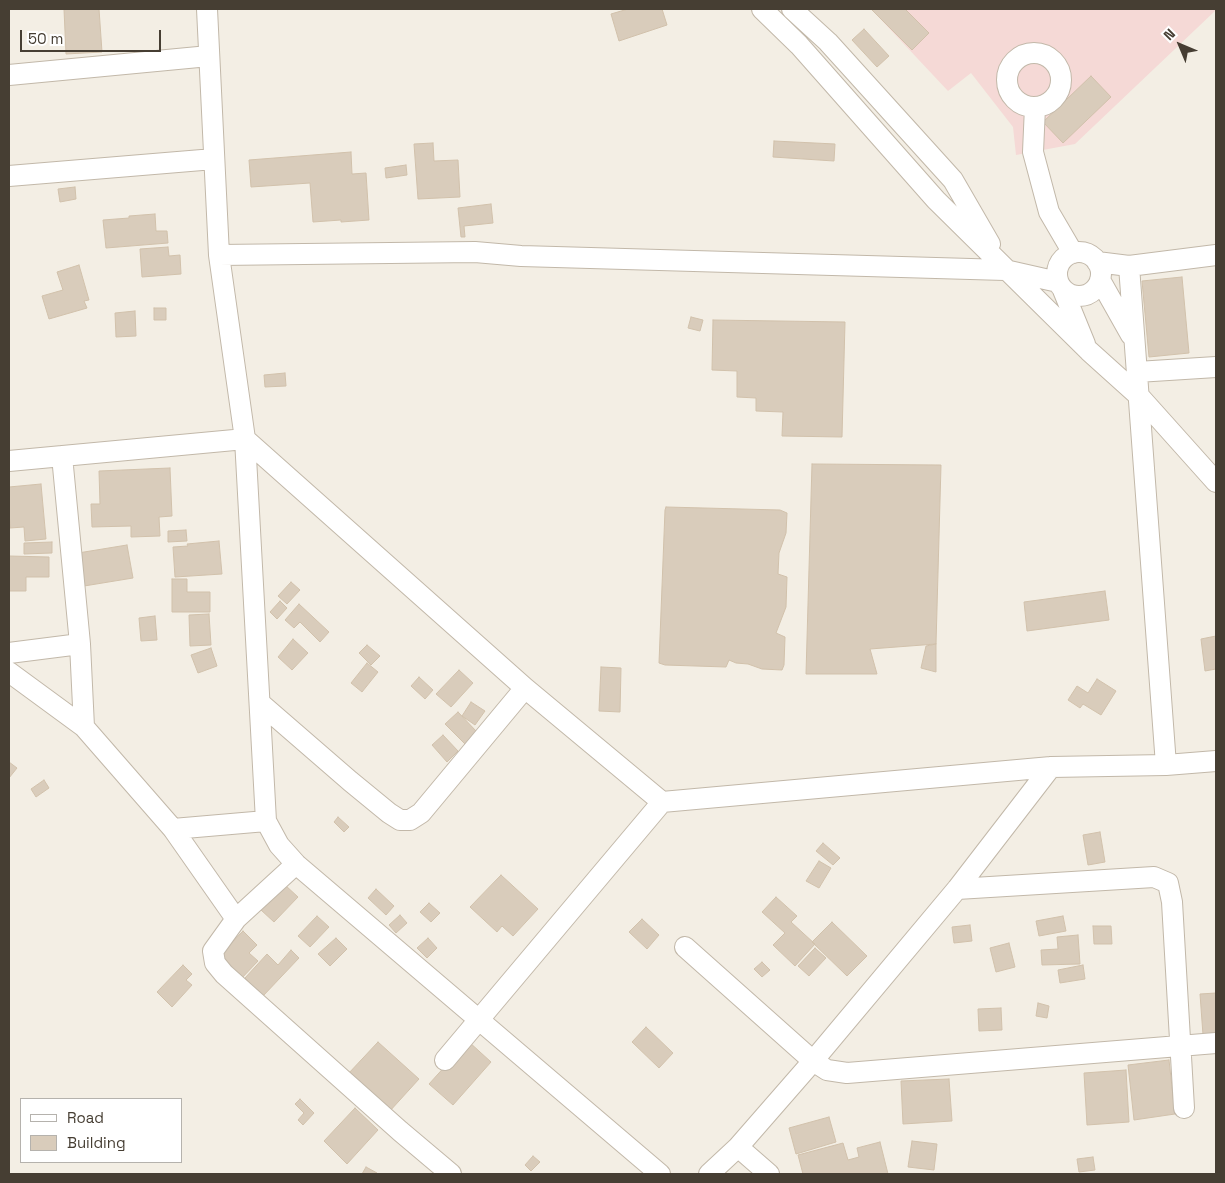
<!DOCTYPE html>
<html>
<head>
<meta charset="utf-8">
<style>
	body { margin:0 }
	#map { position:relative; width:1225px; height:1183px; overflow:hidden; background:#f3eee4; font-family:"Space Grotesk",sans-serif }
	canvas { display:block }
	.frame { position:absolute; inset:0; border:10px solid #463e33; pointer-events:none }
	.legend { position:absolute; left:20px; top:1098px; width:162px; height:65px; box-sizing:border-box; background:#fff; border:1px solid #b5b2ad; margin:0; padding:6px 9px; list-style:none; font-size:15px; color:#463e33 }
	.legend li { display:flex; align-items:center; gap:10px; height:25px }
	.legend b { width:25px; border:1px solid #b5b2ad }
	.north { position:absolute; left:1155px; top:20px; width:50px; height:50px; -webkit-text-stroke:4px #fff; paint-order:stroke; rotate:315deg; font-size:14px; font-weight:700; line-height:20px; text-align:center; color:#463e33 }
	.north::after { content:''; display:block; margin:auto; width:18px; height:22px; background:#463e33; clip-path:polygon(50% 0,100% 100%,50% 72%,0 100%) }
	.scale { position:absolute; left:20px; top:30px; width:141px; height:22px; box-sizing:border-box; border:2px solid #463e33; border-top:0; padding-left:6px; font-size:15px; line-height:18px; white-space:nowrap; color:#463e33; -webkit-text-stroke:4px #fff; paint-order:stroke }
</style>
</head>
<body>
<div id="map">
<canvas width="1225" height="1183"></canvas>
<div class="frame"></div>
<ul class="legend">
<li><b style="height:6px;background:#fff"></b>Road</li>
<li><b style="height:14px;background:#d9ccbb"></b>Building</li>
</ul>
<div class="north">N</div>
<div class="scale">50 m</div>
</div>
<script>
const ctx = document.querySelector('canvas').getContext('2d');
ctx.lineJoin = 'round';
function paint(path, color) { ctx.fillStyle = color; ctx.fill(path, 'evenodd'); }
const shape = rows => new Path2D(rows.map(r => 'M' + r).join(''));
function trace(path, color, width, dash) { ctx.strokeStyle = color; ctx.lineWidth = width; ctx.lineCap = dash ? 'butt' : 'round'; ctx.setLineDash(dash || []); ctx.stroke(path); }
paint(shape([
	[871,9,1216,9,1216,10,1075,144,1016,155,1013,127,971,73,948,91]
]), '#f5d9d6');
const building = shape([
	[64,9,99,9,102,52,66,54,64,9],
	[628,9,662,9,667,25,619,41,611,14,628,9],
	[871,9,905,9,929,33,912,50,871,9],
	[864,29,889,56,877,67,852,40,864,29],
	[1091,76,1111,97,1063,143,1043,122,1091,76],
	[774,141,835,144,834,161,773,157,774,141],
	[433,143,434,161,458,160,460,197,418,199,414,144,433,143],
	[351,152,352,174,366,173,369,220,341,222,341,220,313,222,310,183,251,187,249,160,351,152],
	[406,165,407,175,386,178,385,168,406,165],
	[75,187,76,199,60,202,58,189,75,187],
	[491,204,493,223,464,226,465,237,461,237,458,208,491,204],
	[155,214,156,231,167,231,168,243,106,248,103,220,129,218,129,216,155,214],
	[168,247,169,256,180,255,181,274,142,277,140,249,168,247],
	[79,265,89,300,84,301,87,308,49,319,42,296,63,290,57,272,79,265],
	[1182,277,1189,353,1149,357,1142,281,1182,277],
	[154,308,166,308,166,320,154,320,154,308],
	[135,311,136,336,116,337,115,313,135,311],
	[691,317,703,320,700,331,688,328,691,317],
	[713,320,845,322,842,437,782,436,783,412,756,411,756,398,737,397,737,371,712,370,713,320],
	[285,373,286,386,265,387,264,375,285,373],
	[812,464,941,465,936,644,870,649,877,674,806,674,812,464],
	[170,468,172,516,159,517,160,536,131,537,131,526,92,527,91,504,100,504,99,471,170,468],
	[41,484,46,539,25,541,24,527,10,528,9,510,9,487,41,484],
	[666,507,780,510,787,513,786,533,779,553,778,574,787,577,786,607,776,633,785,637,784,665,782,670,762,669,748,664,736,663,729,660,726,667,665,665,659,663,665,510,666,507],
	[186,530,187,541,168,542,168,531,186,530],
	[219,541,222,574,175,577,173,547,188,546,187,544,219,541],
	[52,542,52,553,24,554,24,543,52,542],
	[127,545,133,578,78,587,72,554,127,545],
	[9,556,49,557,49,577,26,577,26,591,9,591,9,556],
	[172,579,187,579,187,592,210,592,210,612,172,612,172,579],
	[291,582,300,590,287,604,278,596,291,582],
	[1105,591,1109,620,1027,631,1024,602,1105,591],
	[280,601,287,608,277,619,270,612,280,601],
	[299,604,329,632,320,642,300,622,294,628,285,620,299,604],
	[209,614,211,645,190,646,189,615,209,614],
	[155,616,157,640,141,641,139,618,155,616],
	[1216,636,1216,669,1205,671,1201,639,1216,636],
	[293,639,308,653,292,670,278,657,293,639],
	[936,644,936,672,921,668,926,646,936,644],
	[367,645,380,656,371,665,359,653,367,645],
	[211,648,217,666,198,673,191,655,211,648],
	[367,663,378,672,362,692,351,683,367,663],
	[601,667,621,668,620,712,599,711,601,667],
	[459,670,473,683,451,707,436,694,459,670],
	[419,677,433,690,425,699,411,686,419,677],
	[1097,679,1116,691,1101,715,1083,704,1080,708,1068,700,1077,686,1088,693,1097,679],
	[471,702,485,711,475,725,462,716,471,702],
	[458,712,477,732,465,744,445,724,458,712],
	[443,735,458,751,447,762,432,745,443,735],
	[9,762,17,768,9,778,9,762],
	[44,780,49,788,36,797,31,789,44,780],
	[338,817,349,827,344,832,334,822,338,817],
	[1100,832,1105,862,1088,865,1083,835,1100,832],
	[823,843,840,858,833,865,816,851,823,843],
	[819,861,831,868,819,888,806,881,819,861],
	[501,875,538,909,513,936,502,926,497,932,470,907,501,875],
	[285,885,298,897,274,922,261,910,285,885],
	[376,889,394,906,386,915,368,898,376,889],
	[776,897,797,916,791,922,815,944,795,966,773,945,785,933,762,912,776,897],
	[429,903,440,913,431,922,420,912,429,903],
	[400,915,407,923,396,933,389,925,400,915],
	[317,916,329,927,310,947,298,936,317,916],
	[1063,916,1066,931,1039,936,1036,921,1063,916],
	[642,919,659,935,647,949,629,932,642,919],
	[832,922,867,956,847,976,812,942,832,922],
	[970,925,972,941,954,943,952,927,970,925],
	[1093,926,1111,926,1112,944,1094,944,1093,926],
	[243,931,257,945,249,953,258,961,240,980,217,958,243,931],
	[1078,935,1080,964,1042,965,1041,950,1058,949,1057,937,1078,935],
	[336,938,347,949,330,966,318,954,336,938],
	[428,938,437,948,427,958,417,948,428,938],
	[1009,943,1015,967,996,972,990,948,1009,943],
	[815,948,826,958,809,976,798,966,815,948],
	[291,950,299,958,263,996,245,978,267,954,278,965,291,950],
	[762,962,770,970,762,977,754,969,762,962],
	[183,965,192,974,186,980,192,985,172,1007,157,992,183,965],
	[1083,965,1085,979,1060,983,1058,970,1083,965],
	[1216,993,1216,1034,1203,1035,1200,994,1216,993],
	[1038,1003,1049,1006,1047,1018,1036,1016,1038,1003],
	[1001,1008,1002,1030,979,1031,978,1009,1001,1008],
	[646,1027,673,1053,659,1068,632,1042,646,1027],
	[468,1041,491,1062,453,1105,429,1084,468,1041],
	[378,1042,419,1079,389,1112,348,1074,378,1042],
	[1169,1060,1175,1114,1134,1120,1128,1065,1169,1060],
	[1126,1070,1129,1122,1087,1125,1084,1073,1126,1070],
	[949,1079,952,1121,903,1124,901,1081,949,1079],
	[300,1099,314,1113,303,1125,298,1120,304,1113,295,1104,300,1099],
	[355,1108,378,1130,347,1164,324,1141,355,1108],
	[829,1117,836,1142,796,1154,789,1128,829,1117],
	[912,1141,937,1144,934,1170,908,1167,912,1141],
	[880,1142,888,1174,803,1174,798,1155,843,1143,848,1160,859,1157,857,1148,880,1142],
	[533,1156,540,1162,531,1171,525,1165,533,1156],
	[1093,1157,1095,1170,1079,1172,1077,1159,1093,1157],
	[366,1167,377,1173,376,1174,362,1174,366,1167]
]);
paint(building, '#d9ccbb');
trace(building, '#d1c1ab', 1);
const minor = shape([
	[207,9,219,255,245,439,525,688,662,802,1051,767,1166,765,1216,761],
	[762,9,799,45,936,200,1089,351,1139,396,1216,482],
	[792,9,828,42,953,180,990,244],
	'1007 80a27 27 0 1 1 54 0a27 27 0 1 1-54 0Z',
	[9,75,209,56],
	[1035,107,1033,152,1049,212,1073,253],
	[9,176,214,159],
	'1057 274a22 22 0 1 1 44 0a22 22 0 1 1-44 0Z',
	[219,255,475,252,521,256,1005,270,1058,282],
	[1097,262,1129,266,1216,255],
	[1129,266,1166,765],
	[1100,280,1131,335],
	[1063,290,1085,344],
	[1137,372,1216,367],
	[62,456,80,644,84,727],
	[9,461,245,439,266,821,279,845,296,864,660,1174],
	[9,653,80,644],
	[9,672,84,727,173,829,236,919,296,864],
	[260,703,350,781,389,813,400,820,410,820,421,813,525,688],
	[173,829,266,821],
	[957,889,1154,877,1168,883,1172,902,1184,1108],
	[236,919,213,951,215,963,224,974,400,1131,451,1174],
	[685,947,813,1061,827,1070,847,1073,1216,1043],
	[445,1060,662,802],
	[738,1147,769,1174],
	[709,1174,738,1147,813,1061,957,889,1051,767]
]);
trace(minor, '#c2b8a9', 22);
trace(minor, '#fff', 20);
</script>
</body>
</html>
